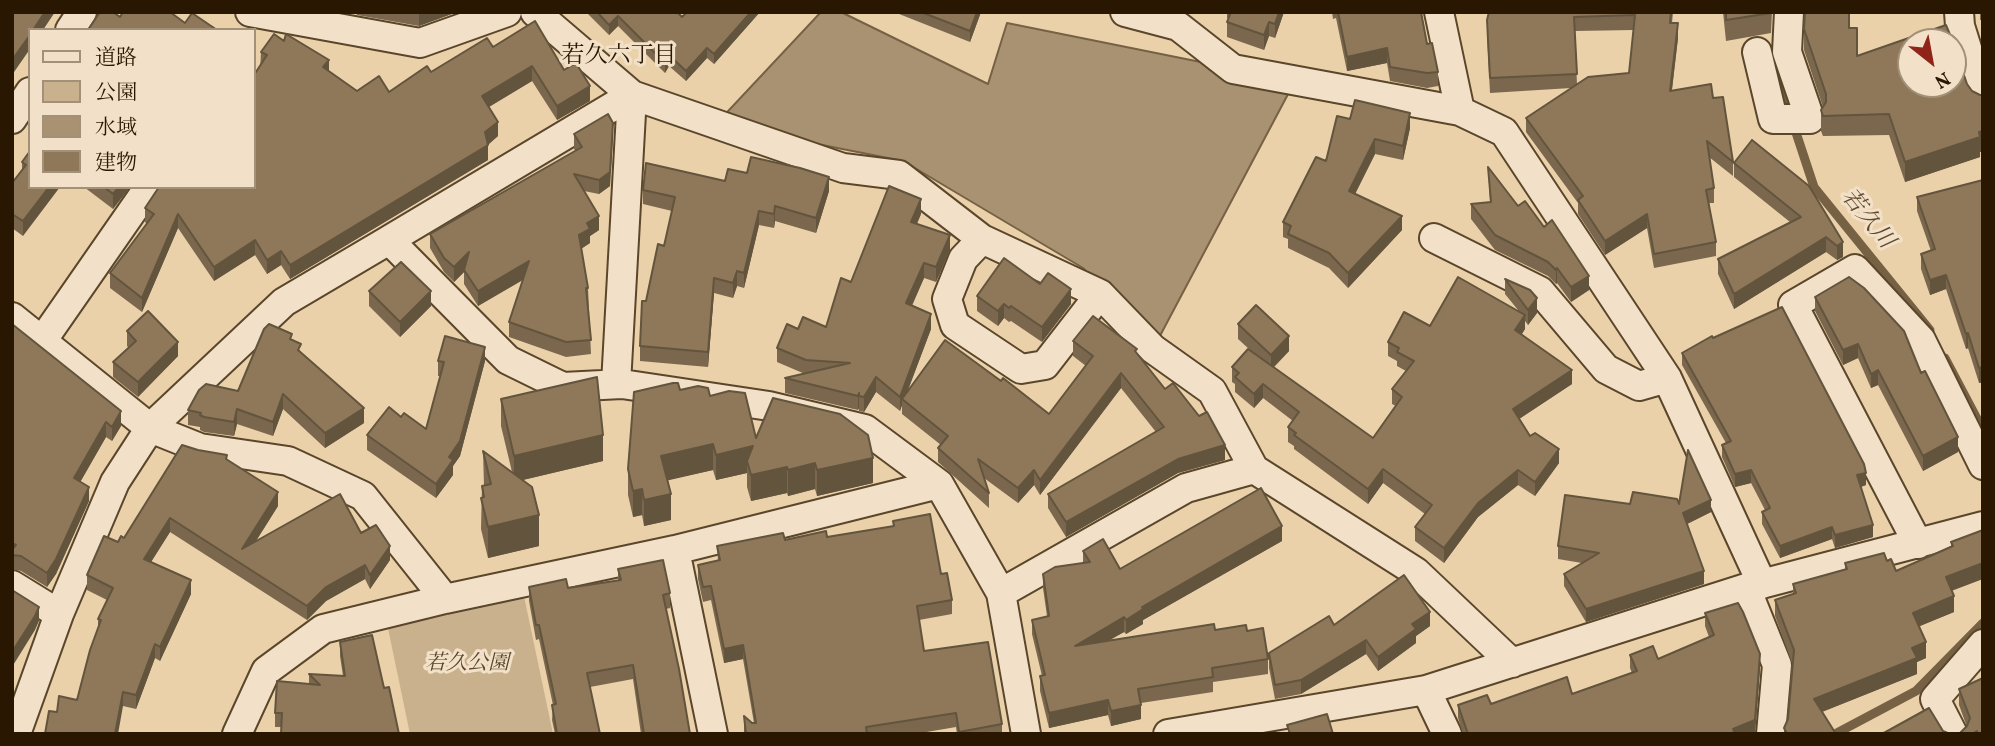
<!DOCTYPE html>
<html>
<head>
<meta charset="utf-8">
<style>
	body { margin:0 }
	#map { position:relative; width:1995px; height:746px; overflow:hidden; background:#ebd1aa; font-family:Vollkorn,"Noto Serif JP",serif }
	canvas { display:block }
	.frame { position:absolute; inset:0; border:14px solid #2a1701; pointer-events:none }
	.legend { position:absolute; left:28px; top:28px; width:228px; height:161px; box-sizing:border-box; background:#f2e1c8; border:2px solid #a29078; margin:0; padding:9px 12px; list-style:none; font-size:21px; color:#2a1701 }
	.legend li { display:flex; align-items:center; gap:14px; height:35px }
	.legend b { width:35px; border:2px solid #a29078 }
	.north { position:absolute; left:1897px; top:28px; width:70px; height:70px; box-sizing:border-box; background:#f2e1c8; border:2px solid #a29078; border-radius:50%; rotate:149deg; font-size:19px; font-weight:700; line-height:28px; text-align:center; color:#2a1701 }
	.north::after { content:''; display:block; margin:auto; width:24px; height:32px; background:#8f2418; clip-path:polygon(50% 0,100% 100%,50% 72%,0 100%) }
</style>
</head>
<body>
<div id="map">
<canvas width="1995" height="746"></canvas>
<div class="frame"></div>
<ul class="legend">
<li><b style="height:9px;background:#f2e1c8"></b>道路</li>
<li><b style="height:19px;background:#cab18d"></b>公園</li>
<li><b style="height:19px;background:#a99271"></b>水域</li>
<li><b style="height:19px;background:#8e7859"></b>建物</li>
</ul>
<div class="north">N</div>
</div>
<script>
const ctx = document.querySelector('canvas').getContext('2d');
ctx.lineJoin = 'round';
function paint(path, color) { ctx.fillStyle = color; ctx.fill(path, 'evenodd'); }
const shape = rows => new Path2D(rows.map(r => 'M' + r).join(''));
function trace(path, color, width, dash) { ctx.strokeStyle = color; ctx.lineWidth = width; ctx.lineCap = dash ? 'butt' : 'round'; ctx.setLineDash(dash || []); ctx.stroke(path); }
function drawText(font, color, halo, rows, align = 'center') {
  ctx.font = font + ' Vollkorn,"Noto Serif JP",serif'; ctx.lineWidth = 6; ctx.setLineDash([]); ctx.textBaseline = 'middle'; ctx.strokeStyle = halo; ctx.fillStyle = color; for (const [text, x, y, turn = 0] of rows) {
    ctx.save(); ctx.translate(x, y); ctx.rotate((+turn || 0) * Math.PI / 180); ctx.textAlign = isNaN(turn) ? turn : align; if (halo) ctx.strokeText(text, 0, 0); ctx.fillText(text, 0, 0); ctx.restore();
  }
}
paint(shape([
	[521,582,553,734,410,734,385,614]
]), '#cab18d');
const water = shape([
	[821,12,841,12,988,84,1007,23,1295,81,1153,349,1083,268,903,161,716,124,821,12]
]);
paint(water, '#a99271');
trace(water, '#766144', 2);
trace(shape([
	[1775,49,1775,69,1814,187,1930,330],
	[1945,358,1983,430],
	[1835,734,1916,691,1983,623]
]), '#766144', 9);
const minor = shape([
	[250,12,420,43,507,12],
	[535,12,632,95,843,168,899,175,982,239,1100,294,1153,349,1212,391,1254,469,1416,572,1512,663],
	[1125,12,1178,26,1233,69,1460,111,1504,132,1667,378,1762,584],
	[1439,12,1460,111],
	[1959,12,1960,26,1983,99],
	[70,30,82,12],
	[1757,52,1773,119,1810,119,1787,52,1789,12],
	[12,119,30,92],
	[1434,238,1540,291,1606,369,1639,386,1667,378],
	[982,239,963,259,947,299,955,325,1021,369,1045,365,1100,294],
	[389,240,632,95,616,384],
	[12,317,150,428,115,482,59,614,16,734],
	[42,341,149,187],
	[1918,544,1793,305,1855,269,1921,340,1983,465],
	[12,585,59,614],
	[1746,588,1777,665,1771,734],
	[1001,593,1186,488,1254,469],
	[445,599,363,496,288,461,200,448,150,428,284,302,389,240,508,360,563,387,622,384,769,406,865,429,939,484],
	[1426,690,1447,734],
	[237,734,266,671,323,629,445,599,675,550],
	[713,734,675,550,939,484,1001,593,1026,734],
	[1168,734,1426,690,1746,588,1983,526],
	[1953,734,1935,699,1983,644]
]);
trace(minor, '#5a462b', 32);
trace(minor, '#f2e1c8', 28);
paint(shape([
	[356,12,457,12,419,26,357,15],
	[586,12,677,12,682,17,687,12,760,12,714,64,707,58,686,81,669,66,665,73,618,26,609,35],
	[894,12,981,12,970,42],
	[1227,12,1284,12,1275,38,1269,36,1264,50,1227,37,1227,22,1229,19,1227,18],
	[1332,12,1421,12,1427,44,1438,72,1438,86,1427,88,1390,81,1387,63,1347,71,1336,18,1333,19],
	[1489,12,1673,12,1672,23,1678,38,1672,90,1713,98,1733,162,1733,176,1709,157,1714,188,1714,203,1709,203,1716,242,1716,256,1654,268,1647,228,1605,255,1578,214,1578,203,1526,132,1526,118,1571,88,1490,93,1487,35,1487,20],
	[1633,30,1629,73,1577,85,1575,31],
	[1723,12,1772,12,1771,33,1726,41],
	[1980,12,1983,12,1983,20,1980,20],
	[1849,28,1857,56,1967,84,1972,91,1980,95,1983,95,1983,151,1980,152,1980,157,1905,182,1889,135,1823,136,1821,131,1821,110,1823,107,1804,50,1804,29],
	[493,47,564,70,590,101,557,120,532,81,489,107,498,136,488,145,488,160,290,279,281,265,267,274,255,255,214,281,178,228,142,312,110,288,110,273,147,224,145,222,145,208,254,187,261,52,329,71,357,91,389,92,431,72],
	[1350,119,1410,128,1403,160,1375,154,1355,194,1402,230,1348,288,1329,268,1288,248,1288,239,1283,237,1283,222,1326,161],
	[574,134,613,138,610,186,599,194,584,191,599,230,590,236,590,243,581,249,588,288,591,354,566,357,509,337,509,322,523,280,478,306,464,284,464,272,454,282,444,272,430,248,430,234,576,151,574,149],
	[30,151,23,236,12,228,12,183,22,170,22,162],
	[1734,163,1809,186,1843,257,1837,260,1826,252,1734,309,1718,274,1718,259,1790,222,1734,177],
	[1488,167,1518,206,1589,290,1571,302,1557,283,1556,284,1548,276,1495,250,1471,219,1471,204,1490,202],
	[1983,180,1983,382,1979,383,1968,348,1966,349,1946,289,1930,295,1921,269,1921,254,1931,251,1917,211,1917,197],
	[725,181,829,191,816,233,775,221,774,228,759,225,744,288,737,286,733,298,714,293,708,367,640,361,640,346,646,301,664,246,672,211,643,204,643,190],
	[84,187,130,187,113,209],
	[921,214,917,224,950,250,936,282,924,278,912,306,931,329,907,393,1001,381,1049,414,1086,366,1073,356,1073,341,1137,354,1165,389,1225,460,1178,473,1066,537,1048,508,1048,494,1156,432,1121,388,1040,495,1034,485,1018,503,984,478,989,493,989,508,938,462,938,448,941,445,902,414,902,405,900,411,876,392,864,412,859,411,859,408,858,410,785,393,785,378,805,374,777,362,777,348,798,329,826,327,851,282],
	[1505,279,1537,313,1528,325,1525,321,1525,329,1522,334,1572,384,1519,419,1530,436,1559,463,1535,496,1518,485,1478,517,1444,563,1415,541,1415,527,1425,514,1383,483,1368,504,1294,449,1294,446,1288,442,1288,427,1293,421,1263,398,1254,408,1235,392,1235,384,1232,382,1232,367,1249,349,1238,339,1238,324,1289,351,1274,367,1373,438,1396,406,1392,404,1392,389,1406,371,1397,366,1397,361,1388,356,1388,342,1430,326,1518,310,1505,294],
	[1040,284,1071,304,1042,342,1011,321,1009,322,1004,318,998,326,977,311,977,296],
	[369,291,431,306,400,337,369,306],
	[1815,297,1921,373,1958,452,1923,471,1878,385,1871,388,1858,358,1843,365,1815,311],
	[12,324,121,426,112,441,106,437,80,482,89,501,56,574,47,587,21,571,12,569],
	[127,331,178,356,138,397,113,377,113,362,129,348,127,346],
	[292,340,301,352,364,423,325,448,283,409,273,436,237,424,234,436,204,432,200,430,200,427,188,425,188,410,238,391],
	[1682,353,1866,485,1861,487,1873,537,1835,548,1832,539,1780,558,1762,524,1762,512,1765,510,1751,483,1735,487,1722,457,1722,445,1726,443,1682,365],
	[438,361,485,361,460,456,453,466,453,475,436,498,367,450,367,435,401,417,426,429,440,376,438,376],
	[680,390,710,396,756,438,873,483,817,496,815,489,788,496,787,493,751,501,747,487,747,473,716,480,713,470,667,480,671,520,644,526,642,515,633,517,628,495,628,469],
	[501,399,603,461,523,480,539,546,488,558,481,529,482,486,484,486,483,451,512,472,501,426],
	[198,450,227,459,278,506,256,541,361,533,390,560,370,589,365,579,326,601,307,620,170,532,151,562,191,594,160,661,155,658,136,709,123,706,57,712,77,700,98,628,98,619,107,600,87,590,87,575,124,538],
	[1630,504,1679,504,1711,512,1687,524,1704,584,1586,622,1564,586,1564,574,1582,563,1558,559,1558,546],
	[893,521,941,574,952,600,952,614,919,620,924,651,1002,724,1002,734,957,734,956,727,915,734,744,734,744,716,752,723,754,723,743,659,724,663,711,600,703,602,698,579,698,565,718,561,717,546,827,537,893,526],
	[1983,530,1952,591,1954,612,1919,626,1926,658,1917,662,1917,674,1822,712,1836,734,1784,734,1784,728,1788,719,1792,663,1775,616,1775,600,1793,594,1793,584,1845,569,1845,563,1887,561,1896,571,1951,546,1951,542],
	[1282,541,1143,620,1143,624,1126,634,1124,632,1109,640,1215,630,1247,631,1268,659,1268,674,1213,682,1213,692,1141,703,1141,719,1111,726,1108,715,1049,728,1040,691,1040,676,1042,676,1032,634,1032,620,1047,616,1043,588,1043,574,1083,563,1083,551,1120,569],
	[618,569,670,593,670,608,666,609,690,734,641,734,633,679,590,687,600,734,555,734,552,720,553,705,539,639,536,640,529,601,529,587,568,588,618,581],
	[1705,613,1760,668,1755,734,1463,734,1458,718,1458,705,1491,704,1572,694,1632,673,1630,668,1630,655,1658,659,1709,637,1705,626],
	[1334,625,1430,626,1416,636,1416,643,1378,671,1366,654,1301,694,1275,699,1269,668,1269,653],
	[340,642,384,688,281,727,275,727,275,713,309,684,309,674,343,676,340,656],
	[1959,689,1983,734,1955,734,1960,733,1967,727,1959,705]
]), '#7a674d');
paint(shape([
	[45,12,55,12,43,30,33,30],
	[419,12,457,12,419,26],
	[751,12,760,12,714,64,714,54],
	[977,12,981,12,970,42,970,31],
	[1279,12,1284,12,1275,38,1275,24],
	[618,16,618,26,609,35,609,25],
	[1269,22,1269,36,1264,50,1264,35],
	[1678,23,1678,38,1670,105,1670,91],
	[30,35,30,49,12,75,12,60],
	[707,48,707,58,686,81,686,71],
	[1387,48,1387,63,1347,71,1347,57],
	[669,55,669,66,665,73,665,63],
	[329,60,329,74,323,67],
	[532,66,532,81,482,111,482,96],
	[590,86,590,101,557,120,557,106],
	[1410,113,1410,128,1403,160,1403,146],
	[498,122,498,136,485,147,485,132],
	[613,123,610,186,599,194,599,180],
	[1983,131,1983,151,1980,152,1980,157,1905,182,1905,162],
	[1375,139,1375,154,1349,206,1349,191],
	[488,145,488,160,290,279,290,265],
	[829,177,829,191,816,233,816,218],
	[49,187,60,187,23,236,23,221],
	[119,187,130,187,113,209,113,194],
	[921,199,921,214,911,236,911,222],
	[775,206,775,221,774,228,774,214],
	[759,211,759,225,744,288,744,273],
	[178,214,178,228,142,312,142,298],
	[1647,214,1647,228,1605,255,1605,241],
	[599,216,599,230,590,236,590,243,579,250,579,235,587,223],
	[1402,216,1402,230,1348,288,1348,273],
	[950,235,950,250,936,282,936,267],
	[1826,237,1826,252,1734,309,1734,294],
	[255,240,255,255,214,281,214,267],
	[1843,242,1843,257,1837,260,1837,246],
	[281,251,281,265,267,274,267,260],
	[469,252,469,267,454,282,454,267],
	[529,261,529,276,478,306,478,291],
	[924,263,924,278,906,318,906,303],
	[1557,268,1557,283,1556,284,1556,270],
	[737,271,737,286,733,298,733,283],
	[1946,275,1946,289,1930,295,1930,280],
	[1589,276,1589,290,1571,302,1571,287],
	[714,278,714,293,708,367,708,352],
	[1071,289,1071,304,1042,342,1042,327],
	[431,291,431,306,400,337,400,322],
	[1537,298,1537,313,1528,325,1528,310],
	[1004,304,1004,318,998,326,998,311],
	[931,314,931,329,904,400,902,399,902,405,900,411,900,397],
	[1525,315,1525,329,1515,344,1515,330],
	[1968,333,1968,348,1966,349,1966,334],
	[1289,336,1289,351,1271,370,1271,355],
	[178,342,178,356,138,397,138,382],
	[1858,344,1858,358,1843,365,1843,350],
	[485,347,485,361,460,456,453,466,453,475,436,498,436,484,449,457],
	[1983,367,1983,382,1979,383,1979,368],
	[1572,370,1572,384,1513,423,1513,409],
	[1878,370,1878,385,1871,388,1871,374],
	[1121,373,1121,388,1040,495,1040,480],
	[876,377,876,392,864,412,864,397],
	[1263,384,1263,398,1254,408,1254,394],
	[859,393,859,408,858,410,858,396],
	[283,394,283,409,273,436,273,422],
	[364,408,364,423,325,448,325,433],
	[237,409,237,424,234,436,234,422],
	[121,411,121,426,112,441,112,427],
	[106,422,106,437,74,493,74,478],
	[603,435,603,461,514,482,514,456],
	[1958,437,1958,452,1923,471,1923,456],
	[713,444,713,470,661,482,661,456],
	[1225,445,1225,460,1178,473,1066,537,1066,522,1178,459],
	[753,446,747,461,747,473,716,480,716,455],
	[1559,449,1559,463,1535,496,1535,482],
	[873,458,873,483,817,496,817,470],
	[815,463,815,489,788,496,788,470],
	[787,467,787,493,751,501,751,475],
	[1383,469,1383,483,1368,504,1368,489],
	[1034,470,1034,485,1018,503,1018,488],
	[1518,470,1518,485,1478,517,1444,563,1444,548,1478,503],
	[1751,470,1751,483,1735,487,1735,474],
	[1866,473,1866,485,1857,488,1857,475],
	[89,487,89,501,56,574,47,587,47,573],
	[642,489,642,515,633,517,633,491],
	[278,492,278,506,242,563,242,549],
	[671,494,671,520,644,526,644,500],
	[1711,500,1711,512,1683,526,1683,513],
	[539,515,539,546,488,558,488,527],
	[170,518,170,532,144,573,144,559],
	[1873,525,1873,537,1835,548,1835,535],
	[1282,526,1282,541,1143,620,1143,624,1126,634,1126,620,1142,607],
	[1832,527,1832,539,1780,558,1780,546],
	[390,546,390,560,370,589,370,575],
	[1983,563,1983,579,1946,593,1946,577],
	[365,565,365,579,326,601,307,620,307,606,326,587],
	[1704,571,1704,584,1586,622,1586,609],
	[191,580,191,594,160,661,160,647],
	[1954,596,1954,612,1913,629,1913,613],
	[39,607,39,621,35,630,12,667,12,652],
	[1430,612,1430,626,1416,636,1416,643,1378,671,1378,657,1412,624],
	[1124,617,1124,632,1075,660,1075,646],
	[1366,640,1366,654,1301,694,1301,680],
	[1926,642,1926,658,1917,662,1917,674,1814,715,1814,699,1912,648],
	[155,644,155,658,136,709,136,695],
	[743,645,743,659,724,663,724,649],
	[1760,654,1760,668,1755,734,1733,734,1733,729],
	[123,692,123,706,118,734,115,734],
	[1108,700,1108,715,1049,728,1049,713],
	[1141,705,1141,719,1111,726,1111,711]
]), '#63543e');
const building = shape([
	[12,12,45,12,33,30,30,30,30,35,12,60,12,12],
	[100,12,113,12,120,17,123,12,170,12,185,23,192,13,217,30,88,30,100,12],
	[597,12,677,12,682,17,687,12,751,12,714,54,707,48,686,71,669,55,665,63,618,16,609,25,597,12],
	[921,12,977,12,970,31,921,12],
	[1231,12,1279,12,1275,24,1269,22,1264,35,1227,22,1231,12],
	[1338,12,1421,12,1427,44,1432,43,1438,72,1427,73,1390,67,1387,48,1347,57,1338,12],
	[1489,12,1671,12,1670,23,1678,23,1670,91,1711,84,1713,98,1723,97,1733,162,1707,141,1714,188,1706,190,1716,242,1654,254,1647,214,1605,241,1578,200,1583,196,1526,118,1588,77,1629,73,1635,15,1574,17,1577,74,1490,78,1487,20,1489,12],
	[1726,12,1771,12,1771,13,1726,20,1726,12],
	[1805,12,1849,12,1849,28,1857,28,1857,56,1946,25,1953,42,1911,42,1911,84,1953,84,1953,43,1967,84,1972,91,1980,95,1983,95,1983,131,1979,132,1980,137,1905,162,1889,114,1823,116,1821,110,1826,102,1826,94,1804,29,1805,12],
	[535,21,564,70,576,63,590,86,557,106,532,66,482,96,498,122,485,132,488,145,290,265,281,251,267,260,255,240,214,267,178,214,142,298,110,273,154,214,145,208,159,187,254,187,254,75,267,55,261,52,274,34,284,41,286,34,329,60,323,67,357,91,379,76,389,92,427,66,431,72,487,38,493,47,535,21],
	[1355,100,1410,113,1403,146,1375,139,1349,191,1402,216,1348,273,1329,253,1288,234,1291,226,1283,222,1316,157,1326,161,1337,116,1350,119,1355,100],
	[608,114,613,123,610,172,599,180,574,174,599,216,587,223,590,229,579,235,588,288,586,288,591,340,566,342,509,322,529,261,478,291,464,270,469,252,454,267,444,258,430,234,582,147,574,134,608,114],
	[1752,140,1809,186,1843,242,1837,246,1826,237,1734,294,1718,259,1801,217,1734,163,1752,140],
	[30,151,30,187,49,187,23,221,12,214,12,183,26,165,22,162,30,151],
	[751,157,800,168,829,177,816,218,775,206,774,214,759,211,744,273,737,271,733,283,714,278,708,352,640,346,642,301,646,301,658,244,664,246,675,197,643,190,646,163,725,181,728,169,747,173,751,157],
	[1488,167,1518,206,1525,201,1544,227,1552,220,1589,276,1571,287,1557,268,1556,270,1548,262,1495,235,1471,204,1491,202,1488,167],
	[1983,180,1983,367,1979,368,1968,333,1966,334,1946,275,1930,280,1921,254,1935,249,1917,197,1983,180],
	[889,186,921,199,911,222,950,235,936,267,924,263,906,303,931,314,900,397,876,377,864,397,859,396,859,393,858,396,785,378,850,363,806,360,777,348,787,324,798,329,803,317,826,327,841,278,851,282,889,186],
	[104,187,119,187,113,194,104,187],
	[1004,258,1040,284,1048,273,1071,289,1042,327,1011,306,1009,308,1004,304,998,311,977,296,1004,258],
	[401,262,431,291,400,322,369,291,401,262],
	[1458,277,1525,315,1515,330,1572,370,1513,409,1530,436,1535,433,1559,449,1535,482,1518,470,1478,503,1444,548,1415,527,1432,505,1383,469,1368,489,1294,435,1296,433,1288,427,1299,412,1263,384,1254,394,1235,377,1239,373,1232,367,1248,349,1373,438,1402,397,1392,389,1414,361,1397,352,1399,348,1388,342,1404,312,1430,326,1458,277],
	[1849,277,1864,288,1904,331,1921,373,1925,371,1958,437,1923,456,1878,370,1871,374,1858,344,1843,350,1815,297,1849,277],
	[1505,279,1530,290,1537,298,1528,310,1505,279],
	[1256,305,1289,336,1271,355,1238,324,1256,305],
	[1782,307,1864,464,1866,473,1857,475,1873,525,1835,535,1832,527,1780,546,1762,512,1770,508,1751,470,1735,474,1722,445,1731,441,1682,353,1712,336,1713,338,1782,307],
	[148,311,178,342,138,382,113,362,136,341,127,331,148,311],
	[1093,316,1137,349,1135,351,1165,389,1173,383,1199,416,1207,412,1225,445,1178,459,1066,522,1048,494,1164,427,1121,373,1040,480,1034,470,1018,488,978,459,989,493,938,448,948,436,902,399,945,340,1001,381,1003,378,1049,414,1093,356,1073,341,1093,316],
	[12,324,121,411,112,427,106,422,74,478,89,487,56,559,47,573,21,556,12,555,12,550,16,545,12,543,12,324],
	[269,324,292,334,290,339,301,344,298,350,364,408,325,433,283,394,273,422,237,409,234,422,204,417,200,415,201,413,188,410,199,390,206,384,238,391,264,329,269,324],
	[445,336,485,347,460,441,449,457,453,460,436,484,367,435,389,407,401,417,404,413,426,429,444,362,438,361,445,336],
	[597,377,603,435,514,456,501,399,597,377],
	[673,383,678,383,680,390,698,386,708,388,710,396,729,391,745,393,756,438,773,398,840,414,868,435,873,458,817,470,815,463,788,470,787,467,751,475,747,461,753,446,716,455,713,444,661,456,671,494,644,500,642,489,633,491,628,469,634,392,673,383],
	[182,445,198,450,227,455,226,459,278,492,242,549,340,494,361,533,376,525,390,546,370,575,365,565,326,587,307,606,170,518,144,559,191,580,160,647,155,644,136,695,123,692,115,734,45,734,49,711,57,712,59,696,77,700,90,650,101,620,98,619,113,588,87,575,104,536,118,542,121,536,124,538,182,445],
	[1688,450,1711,500,1683,513,1704,571,1586,609,1564,574,1599,553,1558,546,1565,495,1630,504,1633,492,1677,499,1679,504,1688,450],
	[483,451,532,487,539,515,488,527,481,498,484,497,482,486,491,484,483,451],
	[1261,488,1282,526,1142,607,1143,609,1126,620,1124,617,1075,646,1214,624,1215,630,1246,625,1247,631,1263,628,1268,659,1212,668,1213,677,1138,689,1141,705,1111,711,1108,700,1049,713,1040,676,1045,675,1032,620,1049,616,1043,574,1055,567,1090,562,1083,551,1103,539,1120,569,1261,488],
	[930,514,941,574,947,573,952,600,917,606,924,651,988,642,1002,724,959,732,956,713,866,727,867,734,746,734,744,716,752,723,756,723,743,645,724,649,711,586,703,587,698,565,720,560,717,546,783,533,785,540,826,531,827,537,894,526,893,521,930,514],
	[1983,530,1983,563,1946,577,1954,596,1913,613,1926,642,1912,648,1917,658,1814,699,1836,734,1787,734,1784,728,1788,719,1794,650,1775,600,1796,593,1793,584,1847,569,1845,563,1884,553,1887,561,1891,559,1896,571,1953,546,1951,542,1983,530],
	[663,560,670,593,663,595,679,669,690,734,644,734,633,665,587,673,600,734,557,734,552,705,556,704,539,625,536,625,529,587,566,579,568,588,621,580,618,569,663,560],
	[1404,575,1430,612,1412,624,1416,629,1378,657,1366,640,1301,680,1275,685,1269,653,1329,616,1334,625,1404,575],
	[12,590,39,607,35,616,12,652,12,590],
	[1738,603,1743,612,1760,654,1755,720,1733,729,1735,734,1468,734,1458,705,1487,695,1491,704,1567,677,1572,694,1637,671,1630,655,1653,646,1658,659,1714,635,1705,613,1738,603],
	[372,635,384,688,389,687,399,734,281,734,282,713,275,713,277,681,320,685,309,674,345,676,340,642,372,635],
	[1983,678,1983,734,1978,734,1977,731,1972,734,1955,734,1960,733,1967,726,1970,718,1959,689,1983,678],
	[1929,708,1943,731,1950,734,1882,734,1929,708],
	[1327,714,1333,734,1290,734,1287,725,1327,714]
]);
paint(building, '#8e7859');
trace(building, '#63543e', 2);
drawText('italic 21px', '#5a452b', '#f2e1c8', [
	["若久公園",467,665]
]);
drawText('23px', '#2a1701', '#f2e1c8', [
	["若久六丁目",619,58]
]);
drawText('italic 23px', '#5d482e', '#f2e1c8', [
	["若久川",1866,220,51]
]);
</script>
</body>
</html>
